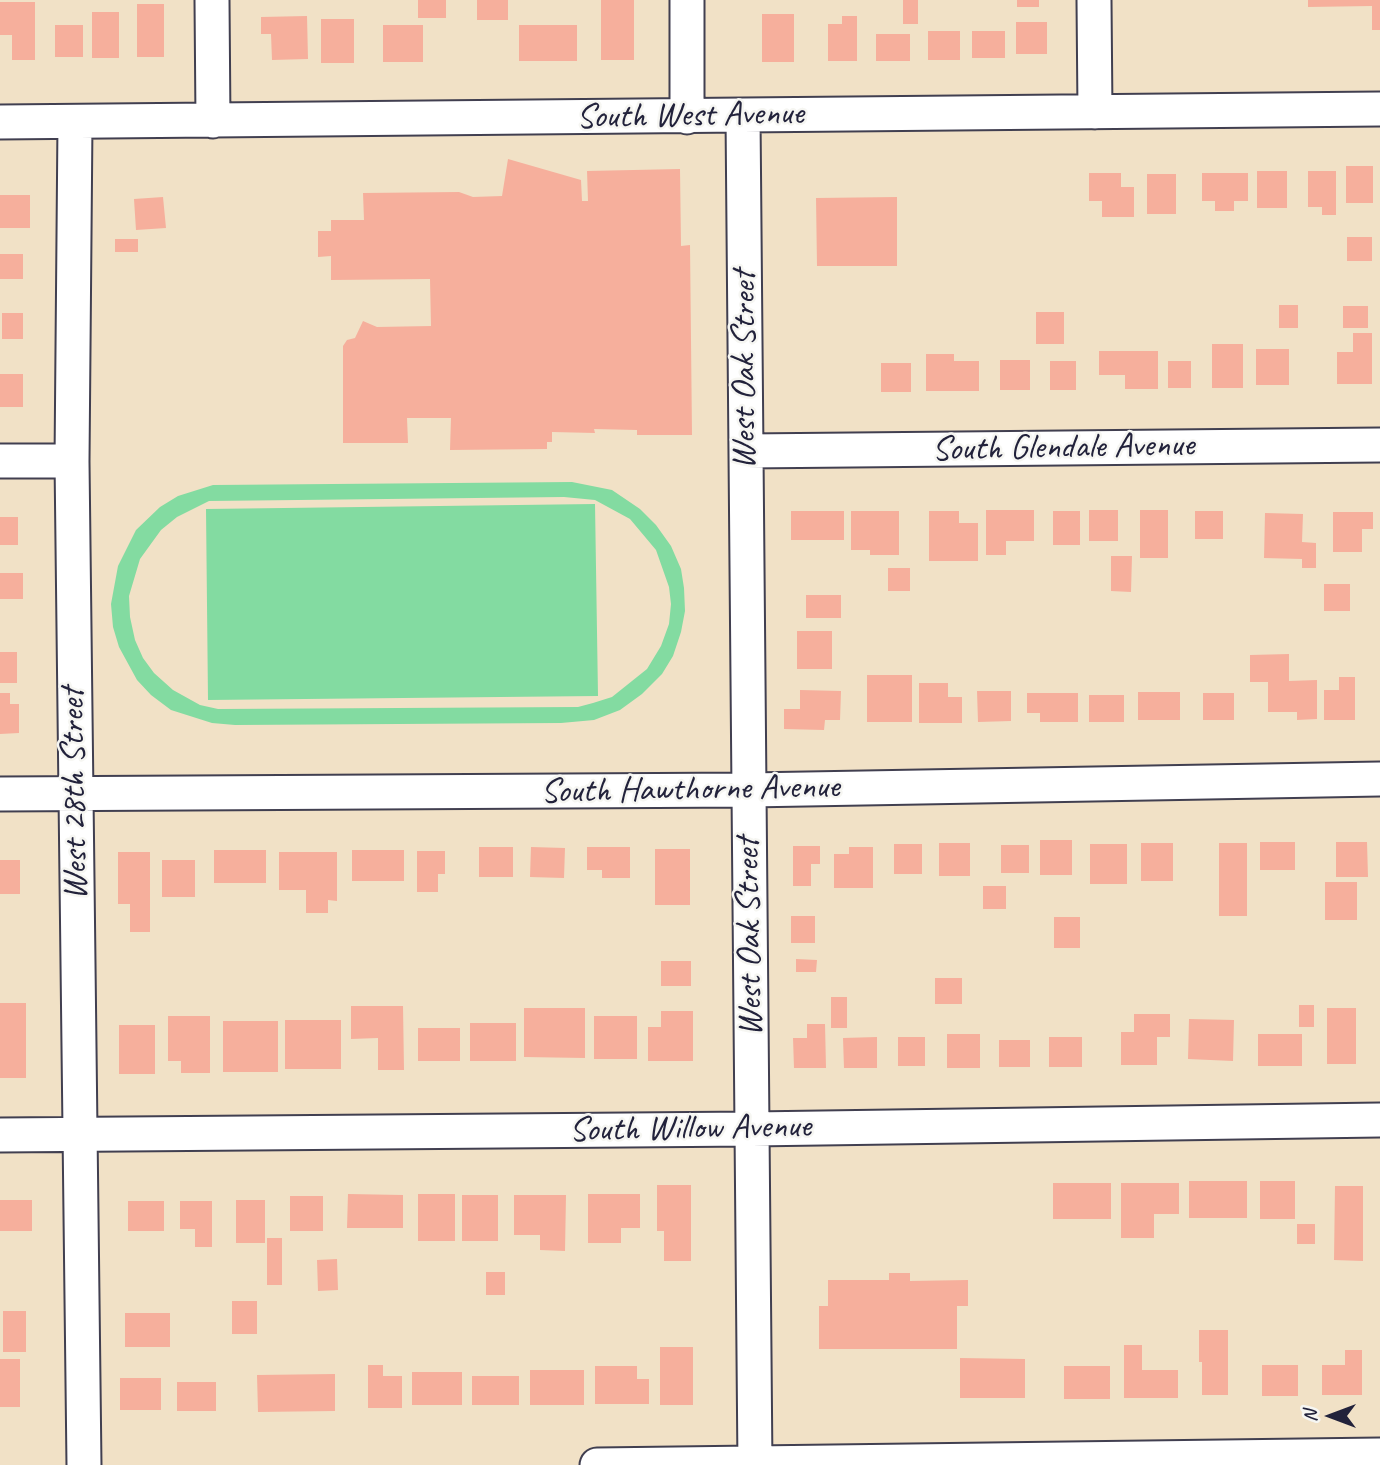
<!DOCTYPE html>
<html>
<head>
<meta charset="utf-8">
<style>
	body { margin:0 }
	#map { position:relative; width:1380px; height:1465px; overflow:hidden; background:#f1e1c6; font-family:Caveat,sans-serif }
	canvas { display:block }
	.north { position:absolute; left:1296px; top:1381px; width:70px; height:70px; -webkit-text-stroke:5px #f6f6f2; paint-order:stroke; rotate:270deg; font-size:19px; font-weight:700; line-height:28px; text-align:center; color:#22223b }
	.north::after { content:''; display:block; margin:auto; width:24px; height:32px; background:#22223b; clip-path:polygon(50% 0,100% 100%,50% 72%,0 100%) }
</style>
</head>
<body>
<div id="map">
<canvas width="1380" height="1465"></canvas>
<div class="north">N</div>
</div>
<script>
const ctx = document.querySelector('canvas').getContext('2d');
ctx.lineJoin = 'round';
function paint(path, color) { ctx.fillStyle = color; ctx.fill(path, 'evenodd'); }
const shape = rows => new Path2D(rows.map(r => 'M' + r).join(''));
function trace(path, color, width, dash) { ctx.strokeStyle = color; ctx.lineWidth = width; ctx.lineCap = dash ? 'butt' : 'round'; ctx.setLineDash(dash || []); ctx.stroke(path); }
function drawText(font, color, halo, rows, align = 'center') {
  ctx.font = font + ' Caveat,sans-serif'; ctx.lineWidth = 5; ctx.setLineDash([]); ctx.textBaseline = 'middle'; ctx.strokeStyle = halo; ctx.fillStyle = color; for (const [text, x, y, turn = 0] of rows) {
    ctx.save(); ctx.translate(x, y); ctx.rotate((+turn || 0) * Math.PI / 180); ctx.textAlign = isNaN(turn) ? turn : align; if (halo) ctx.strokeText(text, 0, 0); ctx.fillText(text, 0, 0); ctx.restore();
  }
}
paint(shape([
	[572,482,612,490,640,509,656,525,671,546,681,569,684,588,685,611,681,632,673,656,662,674,642,694,620,710,594,720,561,723,235,725,212,723,171,710,151,695,137,680,119,647,113,627,111,604,118,566,136,530,160,507,178,496,213,485],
	[564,497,595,500,630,519,656,550,669,587,671,604,669,624,661,646,647,669,612,697,593,703,578,707,218,709,200,705,173,690,154,673,143,658,135,640,130,617,129,596,140,559,161,530,177,517,209,501],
	[595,504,598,696,208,700,206,509]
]), '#83dba1');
paint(shape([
	[418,0,446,0,446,18,418,18],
	[477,0,508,0,508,20,477,20],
	[601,0,634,0,634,60,601,60],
	[903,0,918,0,918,24,903,24],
	[1017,0,1039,0,1039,7,1017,7],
	[1308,0,1380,0,1380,30,1372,30,1372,6,1308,7],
	[0,2,35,2,35,60,12,60,12,35,0,35],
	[137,4,164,4,164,57,137,57],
	[92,12,119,12,119,58,92,58],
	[762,14,794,14,794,62,762,62],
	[307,16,308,59,272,60,271,34,261,34,261,17],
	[842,16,857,16,857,61,828,61,828,24,842,24],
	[321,19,354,19,354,63,321,63],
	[1016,22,1047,22,1047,54,1016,54],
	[55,25,83,25,83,57,55,57],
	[383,25,423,25,423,62,383,62],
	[519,25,577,25,577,61,519,61],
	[928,31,960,31,960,60,928,60],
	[972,31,1005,31,1005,58,972,58],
	[876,34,910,34,910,61,876,61],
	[508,159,581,180,582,201,588,201,587,171,680,169,681,246,690,245,692,435,637,435,637,430,594,429,595,433,552,432,552,442,547,442,547,449,450,450,451,418,407,418,408,443,343,443,343,346,347,340,355,338,363,321,377,327,431,326,430,279,331,280,331,256,318,257,318,231,331,231,331,220,364,220,363,193,459,192,473,197,502,196],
	[1346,166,1373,166,1373,203,1346,203],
	[1257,171,1287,171,1287,208,1257,208],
	[1308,171,1336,171,1336,215,1322,215,1322,207,1308,207],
	[1089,173,1121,173,1121,187,1134,187,1134,217,1102,217,1102,201,1089,201],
	[1202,173,1248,173,1248,201,1234,201,1234,211,1215,211,1215,201,1202,201],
	[1147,174,1176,174,1176,214,1147,214],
	[0,195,30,195,30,228,0,228],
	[163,197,166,228,136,230,134,199],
	[897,197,897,266,817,266,816,198],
	[1347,237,1372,237,1372,261,1347,261],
	[115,239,138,239,138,252,115,252],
	[0,254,23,254,23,279,0,279],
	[1279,305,1298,305,1298,328,1279,328],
	[1343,306,1368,306,1368,328,1343,328],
	[1036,312,1064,312,1064,344,1036,344],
	[2,313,23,313,23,339,2,339],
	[1353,333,1372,333,1372,384,1337,384,1337,352,1353,352],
	[1212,344,1243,344,1243,388,1212,388],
	[1256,349,1289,349,1289,385,1256,385],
	[1099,351,1158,351,1158,389,1125,389,1125,375,1099,375],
	[926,354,954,354,954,361,979,361,979,391,926,391],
	[1000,360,1030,360,1030,390,1000,390],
	[1050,361,1076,361,1076,390,1050,390],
	[1168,361,1191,361,1191,388,1168,388],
	[881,363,911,363,911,392,881,392],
	[0,374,23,374,23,407,0,407],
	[986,510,1034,510,1034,541,1006,541,1006,555,986,555],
	[1089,510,1118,510,1118,541,1089,541],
	[1140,510,1168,510,1168,558,1140,558],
	[791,511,844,511,844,540,791,540],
	[851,511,899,511,899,555,870,555,870,550,851,550],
	[929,511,959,511,959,523,978,523,978,561,929,561],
	[1053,511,1080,511,1080,545,1053,545],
	[1195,511,1223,511,1223,539,1195,539],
	[1333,512,1373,512,1373,529,1362,529,1362,552,1333,552],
	[1265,513,1303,514,1302,542,1316,543,1316,568,1302,568,1302,559,1264,558],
	[0,517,18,517,18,545,0,545],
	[1111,556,1132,556,1131,592,1111,591],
	[888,568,910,568,910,591,888,591],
	[0,573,23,573,23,599,0,599],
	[1324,584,1350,584,1350,611,1324,611],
	[806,595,841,595,841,618,806,618],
	[797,631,832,631,832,669,797,669],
	[0,652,17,652,17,683,0,683],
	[1289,654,1289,681,1317,680,1317,719,1297,720,1297,712,1268,712,1268,682,1250,682,1250,655],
	[867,675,912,675,912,722,867,722],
	[1339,677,1355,677,1355,720,1324,720,1324,690,1339,690],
	[919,683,948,683,948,697,962,697,962,723,919,723],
	[800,690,841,691,840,720,825,720,824,730,784,729,784,709,800,709],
	[977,691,1011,691,1011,721,978,722],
	[1138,692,1180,692,1180,720,1138,720],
	[0,693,10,693,10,704,19,704,19,733,0,734],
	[1027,693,1078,693,1078,722,1040,722,1040,713,1027,713],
	[1203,693,1234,693,1234,720,1203,720],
	[1089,695,1124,695,1124,722,1089,722],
	[1040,840,1072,840,1072,875,1040,875],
	[1260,842,1295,842,1295,870,1260,870],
	[1336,842,1367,842,1368,877,1336,877],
	[939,843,970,843,970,876,939,876],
	[1141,843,1173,843,1173,881,1141,881],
	[1219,843,1247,843,1247,916,1219,916],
	[894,844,922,844,922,874,894,874],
	[1090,844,1127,844,1127,884,1090,884],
	[1001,845,1029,845,1029,873,1001,873],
	[793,846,820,846,820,864,811,864,811,886,793,886],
	[479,847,513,847,513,877,479,877],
	[531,847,565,848,564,878,530,877],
	[587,847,630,847,630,878,602,878,602,870,587,870],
	[849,847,873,847,873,888,834,888,834,854,849,854],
	[655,849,690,849,690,905,655,905],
	[214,850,266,850,266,883,214,883],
	[352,850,404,850,404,881,352,881],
	[417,851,445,851,445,874,438,874,438,892,417,892],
	[118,852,150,852,150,932,130,932,130,904,118,904],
	[279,852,337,852,337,901,328,900,328,913,306,913,306,890,279,890],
	[0,860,20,860,20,894,0,894],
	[162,860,195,860,195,897,162,897],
	[1325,882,1357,882,1357,920,1325,920],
	[983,886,1006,886,1006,909,983,909],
	[791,916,815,916,815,943,791,943],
	[1054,917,1080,917,1080,948,1054,948],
	[796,959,817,960,816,972,796,972],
	[661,961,691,961,691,986,661,986],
	[935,978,962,978,962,1004,935,1004],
	[831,997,847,997,847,1028,831,1028],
	[0,1003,26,1003,26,1078,0,1078],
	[1299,1005,1314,1005,1314,1027,1299,1027],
	[351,1006,403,1006,404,1070,378,1070,378,1038,351,1039],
	[524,1008,585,1008,585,1058,524,1057],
	[1327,1008,1356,1008,1356,1064,1327,1064],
	[661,1011,693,1011,693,1061,648,1061,648,1027,661,1027],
	[1134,1014,1170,1014,1170,1037,1157,1037,1157,1065,1121,1065,1121,1032,1134,1032],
	[168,1016,210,1016,210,1073,181,1073,181,1061,168,1061],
	[594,1016,637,1016,637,1059,594,1059],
	[1189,1019,1234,1020,1233,1061,1188,1059],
	[285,1020,341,1020,341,1069,285,1069],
	[223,1021,278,1021,278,1072,223,1072],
	[470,1023,516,1023,516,1061,470,1061],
	[807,1024,825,1024,826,1068,794,1068,793,1038,807,1038],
	[119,1025,155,1025,155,1074,119,1074],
	[418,1028,460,1028,460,1061,418,1061],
	[947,1034,980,1034,980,1068,947,1068],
	[1258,1034,1302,1034,1302,1066,1258,1066],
	[877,1037,877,1068,844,1068,843,1038],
	[898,1037,925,1037,925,1066,898,1066],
	[1049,1037,1082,1037,1082,1067,1049,1067],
	[999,1040,1030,1040,1030,1067,999,1067],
	[1189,1181,1247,1181,1247,1218,1189,1218],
	[1260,1181,1295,1181,1295,1219,1260,1219],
	[1053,1183,1111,1183,1111,1219,1053,1219],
	[1121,1183,1179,1183,1179,1214,1154,1214,1154,1238,1121,1238],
	[657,1185,691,1185,691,1261,664,1261,664,1231,657,1231],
	[1335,1186,1363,1186,1363,1261,1334,1260],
	[348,1194,403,1195,403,1228,347,1228],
	[418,1194,455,1194,455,1241,418,1241],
	[588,1194,640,1194,640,1228,621,1228,621,1243,588,1243],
	[462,1195,498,1195,498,1241,462,1241],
	[514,1195,566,1195,565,1251,540,1250,540,1235,514,1235],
	[290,1196,323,1196,323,1231,290,1231],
	[0,1200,32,1200,32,1231,0,1231],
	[236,1200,265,1200,265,1243,236,1243],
	[128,1201,164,1201,164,1231,128,1231],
	[180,1201,212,1201,212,1247,195,1247,195,1229,180,1229],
	[1297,1224,1315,1224,1315,1244,1297,1244],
	[267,1238,282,1238,282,1285,267,1285],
	[337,1259,338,1290,318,1291,317,1260],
	[486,1272,505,1272,505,1295,486,1295],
	[889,1273,910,1273,910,1281,968,1280,968,1306,957,1306,957,1349,819,1349,819,1306,828,1306,828,1280,889,1280],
	[232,1301,257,1301,257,1334,232,1334],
	[3,1311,26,1311,26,1352,3,1352],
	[125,1313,170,1313,170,1347,125,1347],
	[1199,1330,1228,1330,1228,1395,1202,1395,1202,1362,1199,1362],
	[1124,1345,1142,1345,1142,1370,1178,1370,1178,1398,1124,1398],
	[660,1347,693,1347,693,1405,660,1405],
	[1345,1350,1362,1350,1362,1395,1322,1395,1322,1365,1345,1365],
	[960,1358,1025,1359,1025,1398,960,1398],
	[0,1359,20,1359,20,1407,0,1407],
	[368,1365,383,1365,383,1376,402,1376,402,1408,368,1408],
	[1262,1365,1298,1365,1298,1396,1262,1396],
	[595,1366,637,1366,637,1379,649,1379,649,1404,595,1404],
	[1064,1366,1110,1366,1110,1399,1064,1399],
	[530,1370,584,1370,584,1405,530,1405],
	[412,1372,462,1372,462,1405,412,1405],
	[335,1374,335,1411,258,1412,257,1375],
	[472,1376,519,1376,519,1405,472,1405],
	[120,1378,161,1378,161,1410,120,1410],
	[177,1382,216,1382,216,1411,177,1411]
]), '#f6af9c');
const minor = shape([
	[212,0,213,121],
	[687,0,687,117],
	[1094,0,1095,112],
	[743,116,755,1465],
	[0,122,1380,109],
	[75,122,72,461,84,1465],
	[746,451,1380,445],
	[0,461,72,461],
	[0,794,749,790,1380,779],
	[0,1135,752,1129,1380,1120],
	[597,1465,1380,1455]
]);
trace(minor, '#413f50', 37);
trace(minor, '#fff', 33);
drawText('35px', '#22223b', '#f6f6f2', [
	["South West Avenue",690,116,-1],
	["West Oak Street",745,370,-90],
	["South Glendale Avenue",1063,448,-1],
	["South Hawthorne Avenue",690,790,-1],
	["West 28th Street",75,794,-91],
	["West Oak Street",750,937,-91],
	["South Willow Avenue",690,1129,-1]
]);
</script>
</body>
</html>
